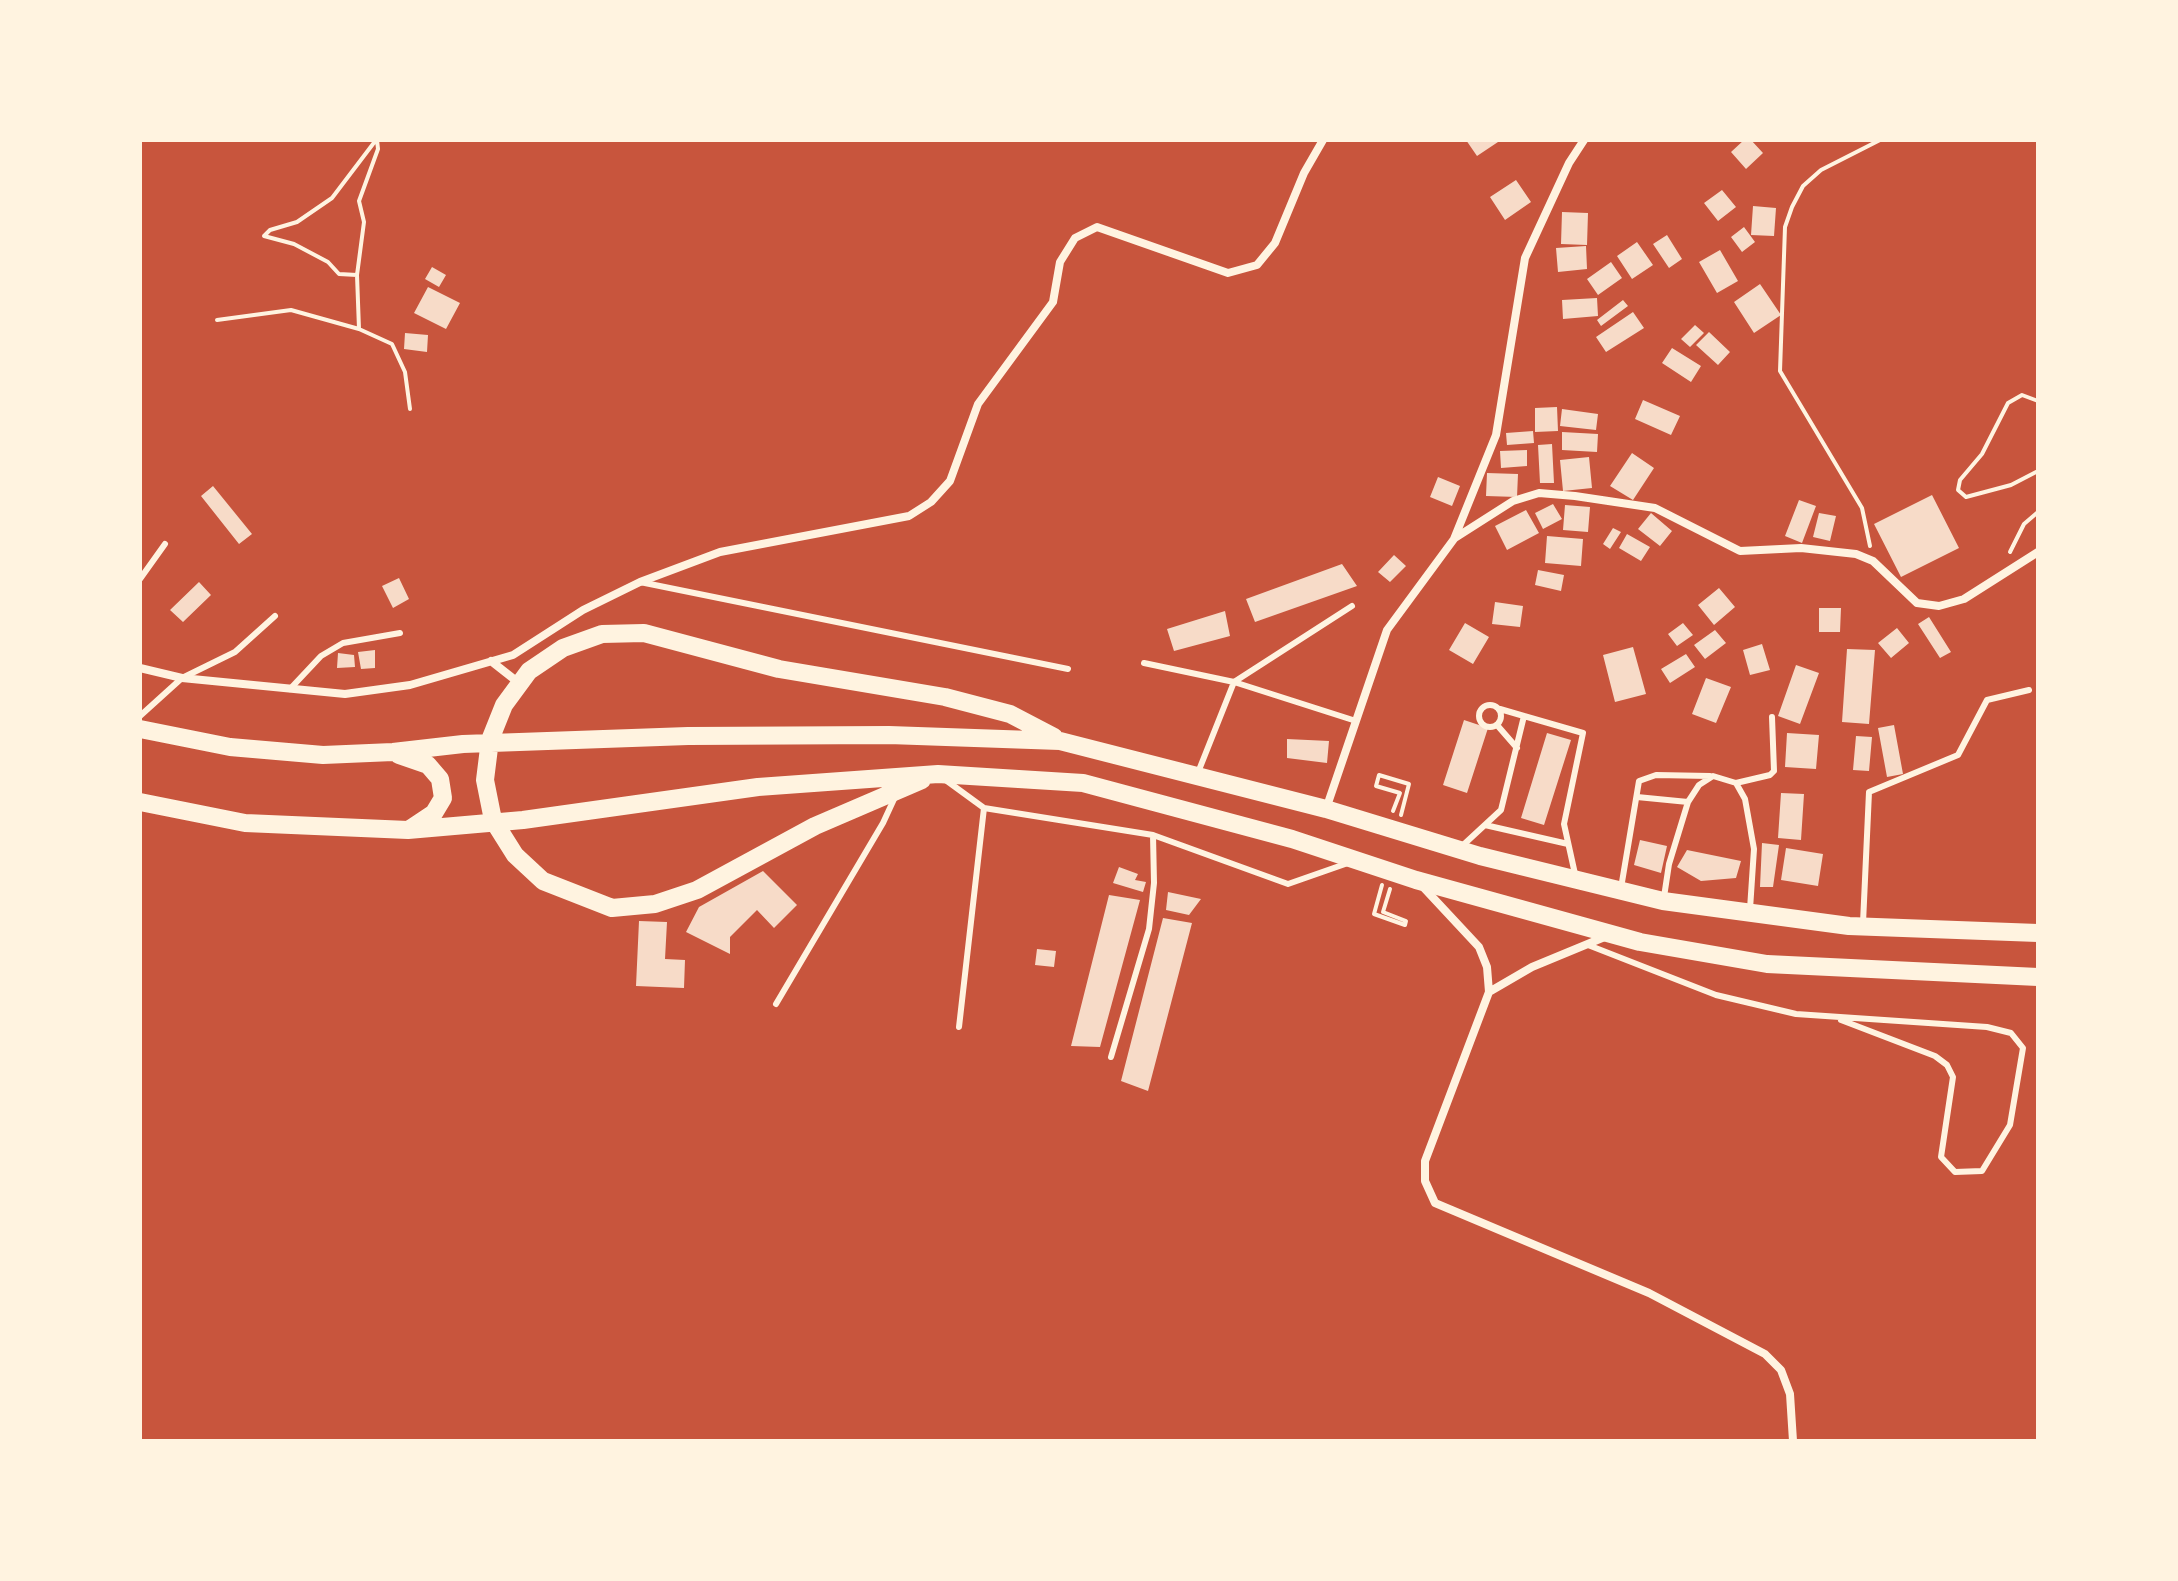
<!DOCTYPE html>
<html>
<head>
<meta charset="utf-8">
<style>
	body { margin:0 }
	#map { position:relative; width:2178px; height:1581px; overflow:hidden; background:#c8553d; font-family:"Golos Text",sans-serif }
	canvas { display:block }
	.frame { position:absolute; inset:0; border:142px solid #fff3e0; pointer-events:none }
</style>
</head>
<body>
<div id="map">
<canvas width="2178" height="1581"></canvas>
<div class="frame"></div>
</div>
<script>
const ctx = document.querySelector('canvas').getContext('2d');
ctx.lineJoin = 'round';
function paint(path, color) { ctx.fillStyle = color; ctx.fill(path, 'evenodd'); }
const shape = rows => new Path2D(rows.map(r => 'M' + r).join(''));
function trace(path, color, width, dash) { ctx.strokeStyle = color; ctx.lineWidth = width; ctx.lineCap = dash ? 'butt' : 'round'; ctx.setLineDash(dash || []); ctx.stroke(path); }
paint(shape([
	[1466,140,1501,140,1477,156],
	[1744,140,1751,140,1763,153,1746,169,1731,152],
	[1516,180,1531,202,1505,220,1490,197],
	[1722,190,1736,207,1718,221,1704,203],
	[1753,206,1776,208,1774,236,1751,235],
	[1562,212,1588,213,1587,245,1561,244],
	[1744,227,1755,242,1742,252,1731,237],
	[1667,235,1682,259,1669,268,1653,244],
	[1637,242,1653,265,1632,279,1617,256],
	[1586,246,1587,269,1558,272,1556,248],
	[1720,250,1738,281,1717,293,1699,262],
	[1611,262,1622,278,1598,295,1587,279],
	[432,267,446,275,439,287,425,279],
	[1760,284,1781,315,1754,333,1734,302],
	[428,287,460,303,446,329,414,313],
	[1597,298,1598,316,1563,319,1562,300],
	[1623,300,1628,306,1601,326,1597,320],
	[1633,312,1644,328,1606,352,1596,337],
	[1695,325,1704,333,1690,347,1681,339],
	[1709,332,1730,352,1718,365,1696,345],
	[405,333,428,335,427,352,404,349],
	[1672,348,1701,366,1691,382,1662,363],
	[1643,400,1680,416,1671,435,1635,419],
	[1557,407,1558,431,1535,432,1535,408],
	[1562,409,1598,414,1596,430,1560,426],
	[1533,431,1534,443,1507,445,1506,433],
	[1562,432,1598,434,1597,452,1562,450],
	[1552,444,1554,483,1540,483,1538,445],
	[1527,450,1527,466,1501,468,1500,451],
	[1632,453,1654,468,1633,500,1610,486],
	[1589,457,1592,488,1563,491,1560,460],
	[1487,473,1518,474,1517,497,1486,496],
	[1438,477,1460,486,1452,506,1430,497],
	[213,486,252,534,239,544,201,496],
	[1932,495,1959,548,1901,577,1874,524],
	[1799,500,1816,506,1802,543,1785,536],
	[1553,504,1562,519,1543,529,1535,513],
	[1565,505,1590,507,1588,532,1563,530],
	[1526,510,1539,533,1507,550,1495,526],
	[1651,513,1672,531,1660,546,1638,529],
	[1819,513,1836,516,1830,541,1813,537],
	[1613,528,1621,532,1610,549,1603,544],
	[1627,534,1650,547,1641,561,1619,548],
	[1547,536,1583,539,1581,566,1545,563],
	[1394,555,1406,566,1390,582,1378,572],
	[1342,564,1357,586,1255,622,1246,599],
	[1538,570,1564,575,1561,591,1535,585],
	[399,578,409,599,393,608,382,586],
	[199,582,211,595,183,622,170,610],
	[1719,588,1735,607,1714,625,1698,605],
	[1495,602,1523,606,1520,627,1492,624],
	[1819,608,1841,608,1840,632,1819,632],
	[1225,611,1230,636,1174,651,1167,629],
	[1929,617,1951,652,1940,658,1918,624],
	[1465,623,1489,637,1473,664,1449,650],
	[1683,623,1693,635,1677,646,1668,634],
	[1897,628,1909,643,1891,658,1878,643],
	[1715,630,1726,643,1705,659,1694,645],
	[1762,644,1770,670,1750,675,1743,650],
	[1633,647,1646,694,1615,702,1603,655],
	[1847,649,1875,650,1869,724,1842,722],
	[375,650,375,668,361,669,358,652],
	[338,653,354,655,355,667,337,668],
	[1686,654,1695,667,1670,683,1661,669],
	[1796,665,1819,673,1800,724,1778,716],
	[1706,678,1731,687,1716,723,1692,714],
	[1464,720,1488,728,1467,793,1443,785],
	[1894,725,1903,774,1887,777,1878,728],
	[1547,733,1571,740,1544,825,1521,818],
	[1787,733,1819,735,1816,769,1785,767],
	[1856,736,1872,737,1869,771,1853,770],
	[1287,739,1329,741,1327,763,1287,758],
	[1781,793,1804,794,1801,840,1778,838],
	[1640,840,1667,846,1661,873,1634,865],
	[1762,843,1779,845,1773,887,1760,887],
	[1786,848,1823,854,1818,886,1781,880],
	[1687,850,1741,861,1736,878,1701,881,1677,867],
	[1119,867,1138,874,1135,880,1146,882,1143,892,1113,883],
	[763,871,797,905,774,928,757,910,730,937,730,954,686,932,699,907],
	[1168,892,1201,899,1189,915,1166,910],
	[1109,895,1140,900,1100,1047,1071,1046],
	[1163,918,1192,923,1148,1091,1121,1081],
	[639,921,667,922,665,959,685,960,684,988,636,986],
	[1037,949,1056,951,1054,967,1035,965]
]), '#f7dbc8');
trace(shape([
	[357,275,339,274,328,262,294,244,264,236,270,230,297,222,332,198,376,140],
	[217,320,291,310,359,329,392,344,405,372,410,409],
	[359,329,357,275,364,222,359,201,378,149,377,140],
	[2038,401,2022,395,2008,403,1982,454,1960,480,1958,490,1966,497,2011,485,2038,471],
	[1870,546,1862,508,1780,371,1785,227,1792,207,1803,186,1821,170,1880,140],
	[2010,552,2024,524,2038,512],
	[1393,811,1400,793,1376,786,1379,775,1409,784,1401,815],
	[1382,885,1374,914,1405,925,1406,921,1383,912,1390,889]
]), '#fff3e0', 4);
trace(shape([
	[140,579,165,544],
	[640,582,1068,669],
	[1144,663,1234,682,1356,721],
	[290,689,321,656,343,643,400,633],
	'1479 716a11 11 0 1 1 22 0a11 11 0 1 1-22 0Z',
	[1500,709,1524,716],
	[140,716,182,678,235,652,275,616],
	[1497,725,1517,748],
	[1197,775,1234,682,1352,606],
	[947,781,984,808,1153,835,1288,884,1348,863],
	[1736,783,1770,775,1774,771,1772,717],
	[1637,797,1688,802],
	[1485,825,1568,844],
	[1461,847,1501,810,1524,716,1583,733,1564,824,1575,874],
	[1621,888,1639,781,1656,775,1710,776],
	[1664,897,1669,864,1688,802,1699,785,1713,776,1736,783,1745,799,1754,849,1750,909],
	[1863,923,1869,792,1958,755,1987,700,2029,690],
	[1588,945,1716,995,1796,1014,1987,1027,2011,1033,2023,1048,2010,1125,1982,1171,1955,1172,1941,1157,1953,1077,1947,1065,1935,1056,1841,1020],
	[776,1004,883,823,895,797],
	[959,1027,984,808],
	[1111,1057,1149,929,1154,883,1153,835]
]), '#fff3e0', 6);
trace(shape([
	[1455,538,1513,501,1539,493,1575,496,1655,508,1740,551,1801,548,1856,554,1873,561,1917,603,1939,606,1964,599,2038,552],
	[491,661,519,683],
	[140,668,182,678,345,694,410,685,513,655,583,610,640,582,720,552,909,516,931,502,950,481,978,404,1053,302,1060,262,1075,238,1097,227,1228,273,1257,265,1275,243,1304,173,1323,140],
	[1326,809,1387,630,1454,539,1496,435,1525,258,1569,163,1584,140],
	[1424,888,1479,947,1487,967,1489,992,1425,1161,1425,1181,1435,1203,1649,1293,1765,1354,1781,1370,1790,1394,1793,1441],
	[1489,992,1532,967,1607,936]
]), '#fff3e0', 8);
trace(shape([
	[140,729,230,747,323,755,393,752,463,744,688,736,889,735,1060,741,1326,809,1480,856,1663,901,1849,926,2038,933],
	[399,755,428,765,440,779,443,798,434,813,410,829],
	[922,780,815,826,697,890,655,904,612,908,543,881,515,855,493,820,485,780,490,740,504,705,529,671,563,648,602,634,644,633,779,669,945,697,1010,714,1054,737],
	[140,802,245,823,408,830,523,820,758,787,938,774,1083,783,1292,839,1416,880,1640,942,1767,964,2038,977]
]), '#fff3e0', 18);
</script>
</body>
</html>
